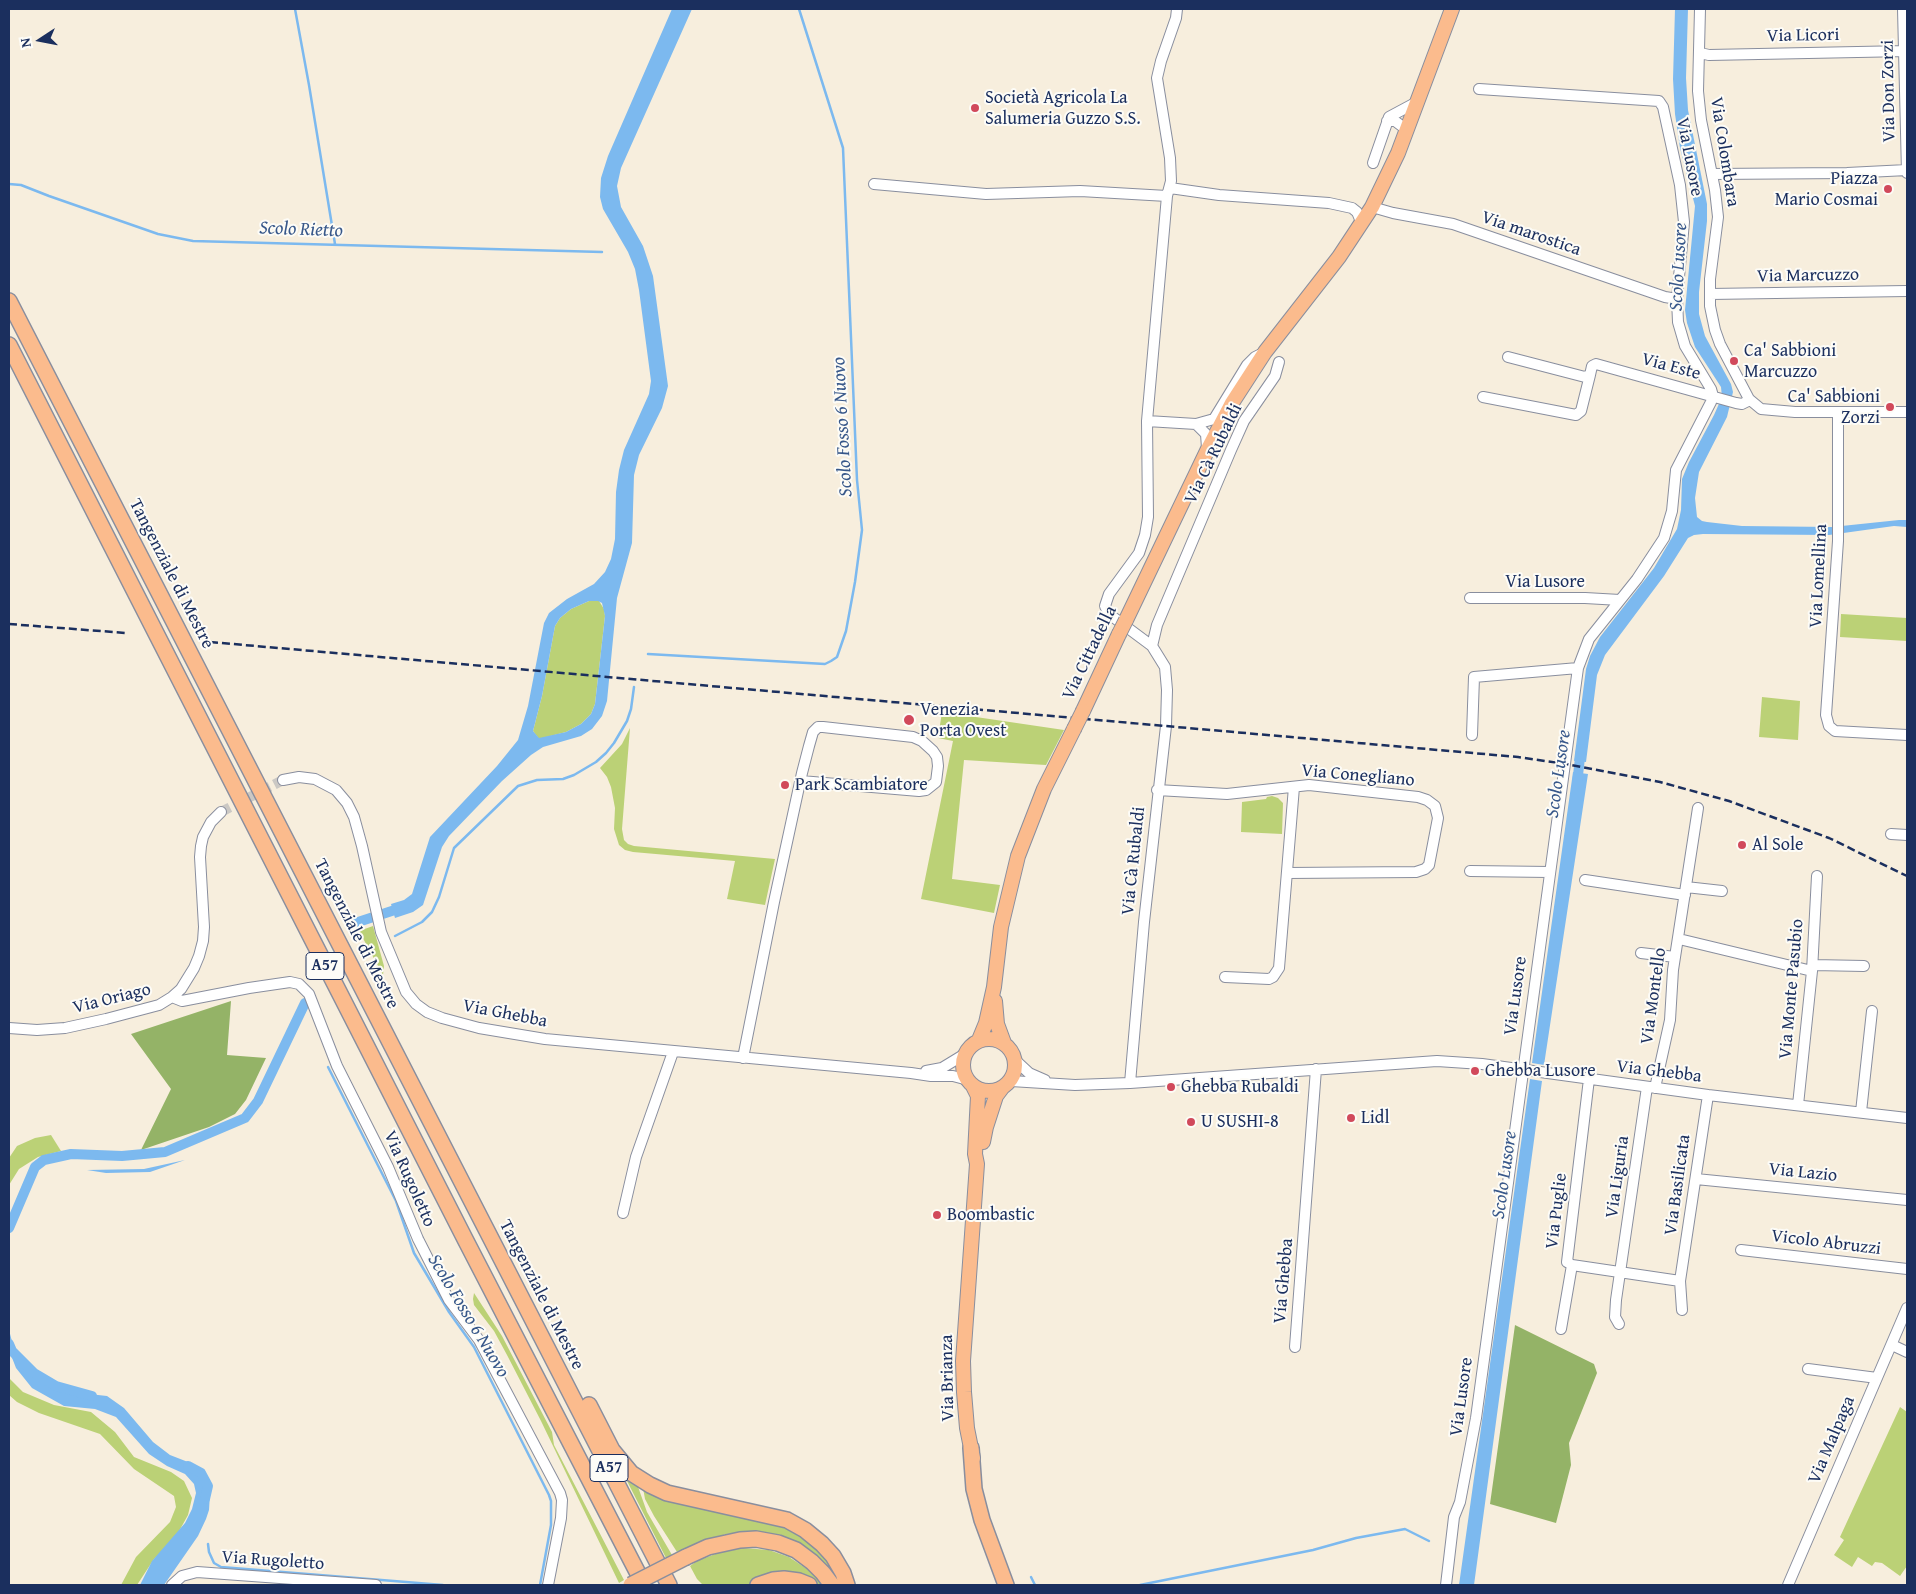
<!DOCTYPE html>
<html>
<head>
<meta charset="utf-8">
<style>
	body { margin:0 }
	#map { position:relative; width:1916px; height:1594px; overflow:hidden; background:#f7eedd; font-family:"Gentium Book Plus",serif }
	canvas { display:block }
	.frame { position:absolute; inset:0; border:10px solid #1b2f5e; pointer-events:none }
	.north { position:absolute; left:15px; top:15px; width:50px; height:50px; -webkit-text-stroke:4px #fdfcf7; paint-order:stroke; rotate:259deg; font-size:14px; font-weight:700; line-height:20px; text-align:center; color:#1b2f5e }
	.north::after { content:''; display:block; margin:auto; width:18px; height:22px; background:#1b2f5e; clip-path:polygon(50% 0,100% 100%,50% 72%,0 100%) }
</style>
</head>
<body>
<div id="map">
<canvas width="1916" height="1594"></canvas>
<div class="frame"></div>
<div class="north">N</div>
</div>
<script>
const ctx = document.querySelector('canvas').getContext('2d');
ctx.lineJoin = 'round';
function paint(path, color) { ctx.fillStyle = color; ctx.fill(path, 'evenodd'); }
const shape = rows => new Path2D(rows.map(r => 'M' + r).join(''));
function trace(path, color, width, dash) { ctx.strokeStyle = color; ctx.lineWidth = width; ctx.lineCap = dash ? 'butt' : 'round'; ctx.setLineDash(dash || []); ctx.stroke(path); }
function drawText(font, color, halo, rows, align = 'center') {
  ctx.font = font + ' "Gentium Book Plus",serif'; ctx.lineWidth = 4; ctx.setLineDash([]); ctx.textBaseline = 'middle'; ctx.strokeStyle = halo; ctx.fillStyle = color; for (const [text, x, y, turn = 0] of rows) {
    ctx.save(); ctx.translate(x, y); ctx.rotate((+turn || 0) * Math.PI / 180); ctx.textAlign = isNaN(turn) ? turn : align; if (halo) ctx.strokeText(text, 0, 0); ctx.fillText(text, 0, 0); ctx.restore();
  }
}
paint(shape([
	[589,601,599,601,604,609,605,616,595,704,591,714,581,724,566,732,539,739,533,731,542,696,555,626,560,618,571,609],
	[1841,614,1907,618,1907,641,1840,637],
	[1762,697,1800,701,1798,740,1759,737],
	[942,712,1064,730,1046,765,964,760,952,879,1000,885,994,913,921,899,953,741,938,738],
	[630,728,622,829,624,840,628,844,634,846,775,859,765,905,727,899,735,861,633,852,625,850,619,845,614,829,615,808,611,787,607,777,600,768,622,744],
	[1272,796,1278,798,1283,803,1282,834,1241,832,1242,802,1266,799,1267,797],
	[373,926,384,966,383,975,359,931],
	[51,1135,61,1151,38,1157,19,1169,9,1185,9,1158,17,1146,35,1138],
	[474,1293,502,1336,552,1432,554,1445,624,1580,619,1583,541,1421,507,1355,494,1331,474,1305,473,1299],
	[9,1378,23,1392,54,1405,91,1412,115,1432,134,1457,171,1472,184,1481,192,1498,188,1515,173,1542,154,1559,137,1585,121,1585,136,1557,170,1522,176,1507,174,1496,134,1469,100,1434,39,1413,17,1402,9,1395],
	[1900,1407,1907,1412,1907,1566,1900,1576,1882,1563,1875,1562,1872,1566,1858,1557,1852,1567,1834,1555,1844,1540,1840,1537],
	[623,1473,637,1484,647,1512,672,1555,666,1558],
	[643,1488,778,1524,797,1533,810,1542,827,1560,833,1571,833,1572,818,1557,799,1543,766,1533,754,1532,726,1534,677,1552,654,1516,645,1499],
	[743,1548,769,1550,789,1557,810,1571,822,1585,753,1583,750,1585,703,1585,697,1579,690,1566,697,1561,718,1553]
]), '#bbd176');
paint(shape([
	[231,1001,227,1055,266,1058,246,1100,235,1114,209,1127,141,1150,171,1089,131,1034],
	[1515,1325,1594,1364,1597,1373,1569,1443,1571,1465,1556,1523,1490,1504]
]), '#94b367');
paint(shape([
	[672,9,692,9,621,168,617,186,621,207,643,246,653,276,668,386,662,408,639,455,634,475,632,543,617,598,607,701,602,716,592,729,581,736,543,747,531,755,502,781,449,836,442,847,423,905,413,912,395,918,391,904,404,900,412,894,430,837,497,766,518,740,528,706,544,623,549,613,567,599,594,584,605,572,611,559,615,539,616,492,619,470,624,450,649,394,651,381,639,290,635,269,628,252,603,209,600,197,601,178,608,156],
	[589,601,598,601,602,603,605,616,595,704,591,714,581,724,566,732,539,738,533,731,542,696,555,626,560,618,571,609],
	[1675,9,1688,9,1686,78,1688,110,1707,204,1707,221,1699,292,1699,314,1705,336,1731,384,1733,392,1727,417,1699,472,1695,498,1697,517,1702,521,1707,522,1742,526,1832,527,1899,520,1907,520,1907,527,1894,526,1829,535,1703,534,1694,535,1688,538,1664,576,1605,655,1597,675,1586,762,1574,761,1586,669,1590,656,1600,637,1654,568,1677,529,1681,510,1682,479,1689,462,1714,415,1722,397,1721,387,1695,347,1687,323,1685,310,1695,206,1680,148,1675,114,1673,79],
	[1573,772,1588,774,1544,1065,1532,1063],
	[1530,1079,1542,1081,1474,1585,1459,1585],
	[185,1160,150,1172,106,1173,87,1170,144,1169],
	[9,1330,14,1349,21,1362,35,1375,54,1386,71,1392,107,1396,124,1408,153,1442,170,1455,188,1462,204,1476,210,1494,209,1510,206,1519,198,1536,164,1585,140,1585,152,1561,185,1523,192,1509,196,1493,194,1484,185,1474,167,1466,149,1454,116,1417,95,1409,64,1406,32,1388,16,1368,9,1350]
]), '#7cb9ef');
trace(shape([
	[295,9,309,85,335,244],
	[9,184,21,185,49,196,158,234,193,241,602,252],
	[648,654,825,664,831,661,837,657,846,631,855,582,862,530,857,480,843,148,799,9],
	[395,936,422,922,432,912,439,897,454,848,518,786,537,780,563,779,574,775,596,762,606,753,614,743,627,721,631,709,634,687],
	[328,1067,396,1201,414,1253,449,1312,474,1347,549,1495,551,1501,551,1525,540,1585],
	[208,1544,209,1552,214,1563,221,1567,443,1585],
	[1031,1577,1035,1585],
	[1140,1585,1313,1550,1356,1538,1405,1529,1429,1541]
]), '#7cb9ef', 2.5);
trace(shape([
	[1577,784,1581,749],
	[355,923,404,907],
	[9,1228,35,1167,44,1160,71,1154,122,1156,165,1152,245,1118,258,1101,305,1003],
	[9,1344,12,1351,34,1373,56,1386,92,1396],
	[188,1466,201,1473,208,1486,205,1499]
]), '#7cb9ef', 10);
trace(shape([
	[221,812,283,780]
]), '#cbc8c4', 10, [10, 5]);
const minor = shape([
	[1700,9,1698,91,1701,120,1715,190,1718,217,1710,279,1710,306,1715,330,1720,344,1749,399,1761,409,1795,412,1907,412],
	[1903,9,1907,173],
	[1700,53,1709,55,1907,51],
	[1387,121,1395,121,1407,130],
	[1373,163,1389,117,1417,102],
	[1712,174,1847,173,1907,170],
	[874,184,986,194,1080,191,1167,196],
	[1170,188,1219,195,1329,203,1352,208,1357,212,1362,224],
	[1372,207,1393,213,1453,224,1665,297,1677,299],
	[1710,294,1907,291],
	[1508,357,1585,377,1590,375,1592,366,1596,364,1736,403,1742,404,1750,400],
	[1483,397,1576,415,1581,411,1590,375],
	[1838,413,1838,541,1826,715,1829,726,1835,731,1907,735],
	[1147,421,1196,424,1214,419,1247,365,1255,357,1263,353],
	[1196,424,1206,434,1207,448],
	[1470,598,1585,598,1620,600],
	[1152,646,1157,625,1231,450,1244,421,1275,376,1279,362],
	[1472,735,1474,677,1578,668],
	[283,780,299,777,315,779,336,790,347,803,354,817,362,846,381,932,406,992,416,1004,427,1012,442,1018,479,1028,545,1039,911,1073,931,1076,953,1076,968,1080],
	[1157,790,1227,794,1309,785,1418,797,1427,800,1435,806,1438,818,1429,865,1425,869,1416,872,1287,873],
	[1891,834,1907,835],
	[1470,871,1550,872],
	[1585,880,1685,895],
	[1686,887,1722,891],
	[1679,939,1812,971],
	[1641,953,1675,957],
	[1813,965,1864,966],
	[1225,977,1269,979,1273,977,1279,968,1294,787],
	[172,997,182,1001,249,988,290,982,299,984,309,994,337,1066,388,1167,418,1239,449,1300,479,1340,560,1493,562,1500,561,1518,548,1585],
	[9,1028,37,1030,65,1028,106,1019,159,1005,172,997,181,989,194,968,199,956,203,941,204,927,200,857,201,846,203,837,211,822,221,812],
	[743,1058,774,902,802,773,809,746,813,732,818,727,823,727,913,737,922,741,933,751,937,757,938,766,936,782,926,790,919,791,801,781],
	[1015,1060,1029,1073,1045,1080],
	[926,1071,942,1068,965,1054],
	[1589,1079,1567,1262,1572,1265,1680,1281,1682,1310],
	[1011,1081,1075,1085,1130,1083,1437,1061,1482,1064,1708,1095,1907,1118],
	[1130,1083,1144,922,1166,726,1167,690,1165,667,1152,646,1109,614,1105,606,1109,594,1139,553,1145,535,1148,517,1147,421,1167,196,1171,181,1170,158,1157,78,1161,61,1176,18,1177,9],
	[1655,1088,1670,1020,1673,970,1698,808],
	[1798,1105,1812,971,1817,876],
	[1861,1112,1872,1011],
	[1696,1179,1907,1200],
	[623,1213,636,1157,673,1052],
	[1741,1250,1907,1269],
	[1680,1281,1708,1095],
	[1619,1324,1615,1317,1616,1300,1647,1087],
	[1561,1329,1572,1265],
	[1892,1345,1907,1352],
	[1295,1347,1316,1069],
	[1808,1369,1877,1378],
	[172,1585,182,1576,197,1572,376,1585],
	[1446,1585,1454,1517,1460,1502,1476,1418,1578,668,1589,639,1637,579,1664,538,1672,511,1676,470,1711,402,1713,396,1711,389,1685,346,1678,322,1677,299,1684,222,1680,185,1663,107,1659,101,1479,89],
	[1788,1585,1907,1308]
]);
const major = shape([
	[1126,620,1207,451,1232,403,1265,352,1339,257,1372,207,1398,153,1452,9],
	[1083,711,1119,634],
	[995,1001,997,1024,1004,1043],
	'963 1065a26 26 0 1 1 52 0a26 26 0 1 1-52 0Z',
	[979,1040,986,1023,994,987,1001,927,1018,856,1044,789,1074,729],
	[983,1142,986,1127,996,1096,1002,1088],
	[973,1458,967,1428,964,1392,963,1361,977,1164,975,1154,978,1096,973,1086]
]);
const highway = shape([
	[9,301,669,1585],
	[9,345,466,1241,644,1585],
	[589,1405,612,1450,631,1473,650,1485,667,1493,787,1520,805,1530,822,1544,833,1556,843,1573,847,1585],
	[971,1448,974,1489,982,1520,1006,1585],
	[686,1557,708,1547,740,1540,756,1539,778,1543,796,1550,812,1562,823,1573,832,1585],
	[758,1585,773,1580,784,1579,799,1581,809,1585]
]);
trace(minor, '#898e9e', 12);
trace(major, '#898e9e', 16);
trace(highway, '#898e9e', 18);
trace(minor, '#fff', 10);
trace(major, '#fbbb8d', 14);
trace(highway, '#fbbb8d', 15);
trace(shape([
	[9,624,126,633],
	[210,642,1518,757,1566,764,1660,782,1729,801,1829,838,1907,876]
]), '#1b2f5e', 2.5, [8, 4]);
const majorBridge = shape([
	[1119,634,1126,620],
	[1074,729,1083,711]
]);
const highwayBridge = shape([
	[631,1585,686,1557]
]);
trace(majorBridge, '#898e9e', 16, []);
trace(highwayBridge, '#898e9e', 18, []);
trace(majorBridge, '#fbbb8d', 14);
trace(highwayBridge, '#fbbb8d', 15);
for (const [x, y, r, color] of [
	[975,108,5,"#d1495b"],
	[1888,189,5,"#d1495b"],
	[1734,361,5,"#d1495b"],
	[1890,407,5,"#d1495b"],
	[909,720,6,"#d1495b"],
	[785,785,5,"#d1495b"],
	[1742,845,5,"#d1495b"],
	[1475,1071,5,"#d1495b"],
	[1171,1087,5,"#d1495b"],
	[1351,1118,5,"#d1495b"],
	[1191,1122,5,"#d1495b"],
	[937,1215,5,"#d1495b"]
]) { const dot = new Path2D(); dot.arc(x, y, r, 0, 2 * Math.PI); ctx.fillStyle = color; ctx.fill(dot); trace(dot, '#fdfcf7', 2); }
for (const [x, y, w] of [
	[325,966,38],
	[609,1468,38]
]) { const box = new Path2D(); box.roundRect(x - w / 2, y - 13.5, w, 27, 4); ctx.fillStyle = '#fdfcf7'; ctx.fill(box); trace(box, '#1b2f5e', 1); }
drawText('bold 16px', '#1b2f5e', null, [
	["A57",325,966],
	["A57",609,1468]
]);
drawText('18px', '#1b2f5e', '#fdfcf7', [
	["Via Licori",1803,36,-1],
	["Via Don Zorzi",1889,91,-91],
	["Via Colombara",1724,152,81],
	["Via Lusore",1689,157,79],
	["Via marostica",1531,234,19],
	["Via Marcuzzo",1808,276,-1],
	["Via Este",1671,367,15],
	["Via Cà Rubaldi",1214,454,-64],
	["Tangenziale di Mestre",171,574,63],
	["Via Lomellina",1819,576,-87],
	["Via Lusore",1545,582],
	["Via Cittadella",1090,653,-64],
	["Via Conegliano",1358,776,5],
	["Via Cà Rubaldi",1134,861,-84],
	["Tangenziale di Mestre",356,934,63],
	["Via Monte Pasubio",1792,989,-85],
	["Via Lusore",1516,996,-82],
	["Via Montello",1654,996,-82],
	["Via Oriago",112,999,-14],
	["Via Ghebba",505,1014,11],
	["Via Ghebba",1659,1072,7],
	["Via Lazio",1803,1173,6],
	["Via Liguria",1618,1177,-82],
	["Via Rugoletto",409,1179,66],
	["Via Basilicata",1678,1185,-82],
	["Via Puglie",1557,1211,-83],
	["Vicolo Abruzzi",1826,1243,7],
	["Via Ghebba",1284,1281,-85],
	["Tangenziale di Mestre",541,1295,63],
	["Via Brianza",948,1378,-91],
	["Via Lusore",1462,1397,-82],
	["Via Malpaga",1832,1440,-67],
	["Via Rugoletto",273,1561,4]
]);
drawText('18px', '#1b2f5e', '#fdfcf7', [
	["Società Agricola La",985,98],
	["Salumeria Guzzo S.S.",985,119],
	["Piazza",1878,179,"right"],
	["Mario Cosmai",1878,200,"right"],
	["Ca' Sabbioni",1744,351],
	["Marcuzzo",1744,372],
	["Ca' Sabbioni",1880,397,"right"],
	["Zorzi",1880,418,"right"],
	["Venezia",920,710],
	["Porta Ovest",920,731],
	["Park Scambiatore",795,785],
	["Al Sole",1752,845],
	["Ghebba Lusore",1485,1071],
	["Ghebba Rubaldi",1181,1087],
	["Lidl",1361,1118],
	["U SUSHI-8",1201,1122],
	["Boombastic",947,1215]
], 'left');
drawText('italic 19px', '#38588a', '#fdfcf7', [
	["Scolo Rietto",301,230,2],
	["Scolo Lusore",1679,267,-87],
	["Scolo Fosso 6 Nuovo",843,427,-93],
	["Scolo Lusore",1559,774,-82],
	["Scolo Lusore",1505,1175,-82],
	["Scolo Fosso 6 Nuovo",468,1316,59]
]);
</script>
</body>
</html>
